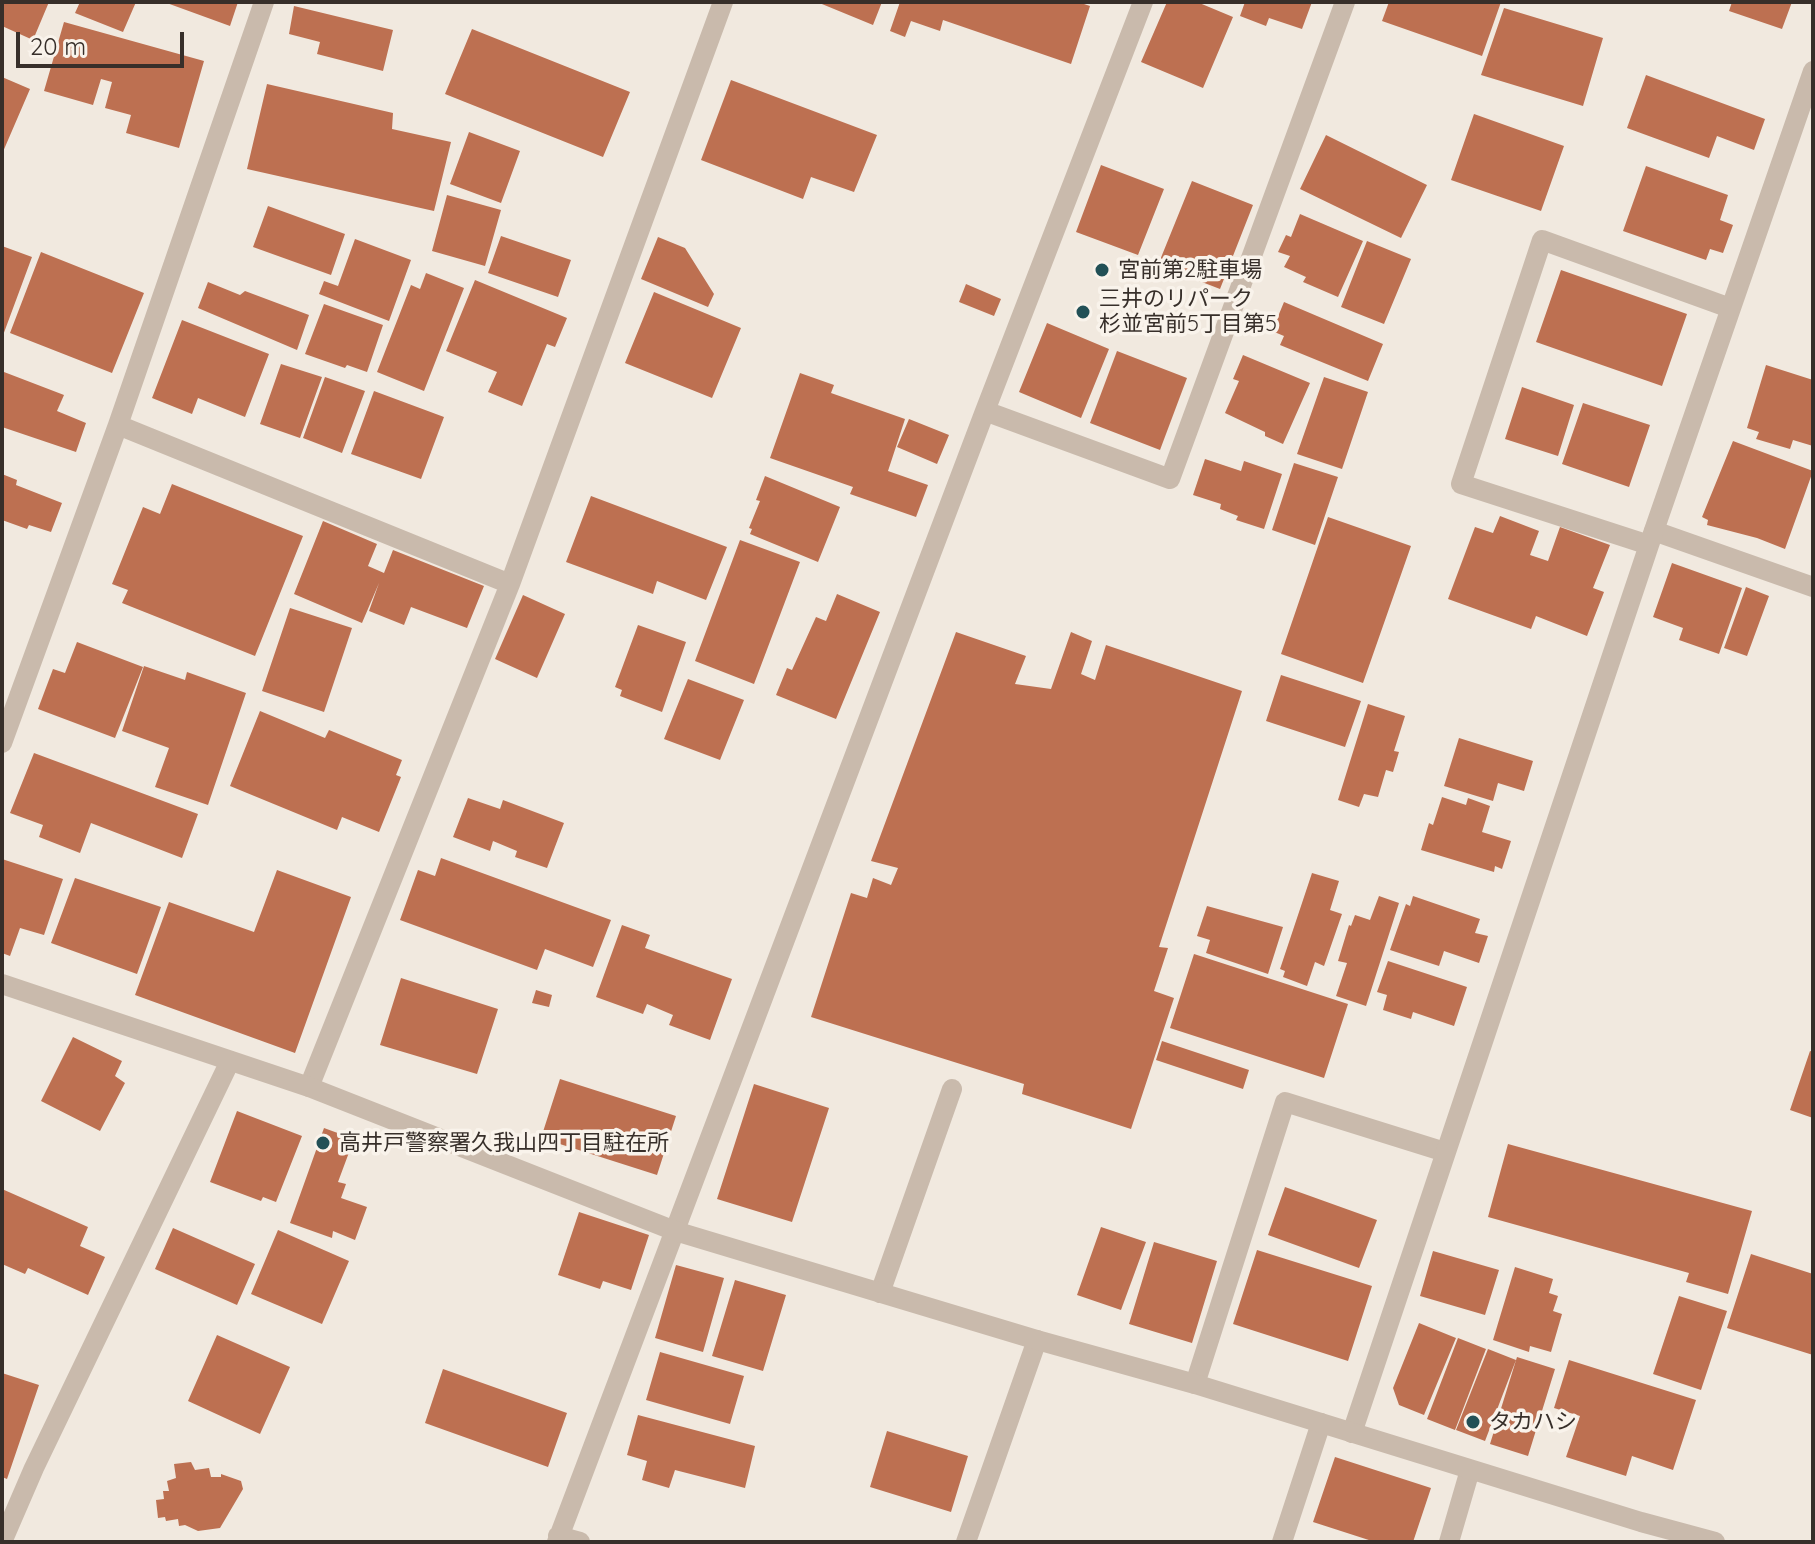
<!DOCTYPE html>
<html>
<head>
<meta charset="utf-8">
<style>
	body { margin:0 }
	#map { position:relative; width:1815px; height:1544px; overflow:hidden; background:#f1e9df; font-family:Quicksand,sans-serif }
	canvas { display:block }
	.frame { position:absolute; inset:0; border:4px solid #372f2a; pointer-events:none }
	.scale { position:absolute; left:16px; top:32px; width:168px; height:36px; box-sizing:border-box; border:4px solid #372f2a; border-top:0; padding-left:10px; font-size:24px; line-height:28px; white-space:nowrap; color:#372f2a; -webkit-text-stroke:6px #f9f3eb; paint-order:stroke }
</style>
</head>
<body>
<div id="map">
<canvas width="1815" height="1544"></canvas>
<div class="frame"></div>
<div class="scale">20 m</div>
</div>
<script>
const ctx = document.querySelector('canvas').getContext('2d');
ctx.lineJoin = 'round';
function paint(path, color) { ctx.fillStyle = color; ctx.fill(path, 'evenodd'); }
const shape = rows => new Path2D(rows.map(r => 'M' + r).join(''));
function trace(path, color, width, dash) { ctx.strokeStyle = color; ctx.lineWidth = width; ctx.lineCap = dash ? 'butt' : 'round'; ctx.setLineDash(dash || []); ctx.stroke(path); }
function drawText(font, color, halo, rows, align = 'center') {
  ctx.font = font + ' Quicksand,"Noto Sans JP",sans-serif'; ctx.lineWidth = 7; ctx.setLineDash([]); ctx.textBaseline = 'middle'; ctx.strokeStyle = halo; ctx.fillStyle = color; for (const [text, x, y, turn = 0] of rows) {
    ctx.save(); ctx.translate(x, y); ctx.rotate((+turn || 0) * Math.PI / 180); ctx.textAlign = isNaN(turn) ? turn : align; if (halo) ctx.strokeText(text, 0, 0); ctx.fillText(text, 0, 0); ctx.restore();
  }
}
paint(shape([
	[2,2,49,2,33,40,2,26],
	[80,2,136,2,123,32,75,13],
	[164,2,238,2,230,26],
	[817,2,882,2,873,25],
	[900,2,1078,2,1090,6,1071,64,943,20,940,31,911,21,905,37,890,31],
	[1167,2,1197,2,1233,17,1203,88,1141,62],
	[1245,2,1312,2,1302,29,1269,18,1266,26,1240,16],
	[1389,2,1501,2,1482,56,1382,21],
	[1732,2,1792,2,1782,29,1729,11],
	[294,6,393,30,383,71,317,54,320,42,289,34],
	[1504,8,1603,38,1583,106,1481,75],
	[64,22,204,61,179,148,126,133,131,115,105,108,112,82,101,79,93,105,44,91],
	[472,29,630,92,603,157,445,94],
	[1646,75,1765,119,1754,150,1717,136,1709,158,1627,128],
	[2,77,30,89,2,154],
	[731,80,877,135,854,192,811,177,803,199,701,160],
	[267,84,393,113,392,129,451,142,434,211,247,169],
	[1474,114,1564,146,1541,211,1451,180],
	[469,132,520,151,501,203,450,184],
	[1326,135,1427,185,1401,238,1300,189],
	[1101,165,1164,189,1138,255,1076,232],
	[1646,166,1728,195,1720,220,1733,225,1723,253,1710,249,1706,260,1623,231],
	[1192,181,1253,205,1220,289,1158,265],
	[447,195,501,210,485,266,432,251],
	[268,206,345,234,331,275,253,247],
	[1300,214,1363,241,1338,297,1303,282,1306,277,1284,267,1290,256,1278,252,1286,235,1291,237],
	[501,236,571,260,558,297,488,273],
	[658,237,685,248,714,294,708,307,641,279],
	[355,239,411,260,389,321,319,294,324,281,338,286],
	[1367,241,1411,259,1384,324,1341,307],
	[2,246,32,257,2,338],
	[41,252,144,293,112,373,10,333],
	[1561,270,1687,314,1662,386,1536,342],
	[426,273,464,288,424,391,377,372,411,285,420,289],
	[475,280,567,318,555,347,547,344,522,406,488,392,497,372,446,351],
	[208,282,240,295,245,291,309,315,297,350,198,308],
	[966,284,1001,299,994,316,959,302],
	[654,292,741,328,712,398,625,363],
	[1284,302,1383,344,1368,381,1280,345,1284,336,1272,331],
	[324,304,383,325,367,372,347,365,345,368,305,354],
	[182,320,269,354,245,417,198,398,192,414,152,398],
	[1047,323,1109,349,1081,418,1019,392],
	[1117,351,1187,378,1160,450,1090,423],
	[1243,355,1310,383,1283,444,1265,436,1265,432,1225,413,1239,381,1233,379],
	[281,364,322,377,300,438,260,424],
	[1766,365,1813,380,1813,446,1793,440,1790,449,1756,439,1759,432,1747,428],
	[4,372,64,395,57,411,86,423,76,452,2,427],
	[800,373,834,385,831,393,905,419,888,471,928,485,916,517,850,494,853,487,770,458],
	[325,377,365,391,342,453,303,438],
	[1324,377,1368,392,1342,469,1297,454],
	[1522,387,1574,405,1558,456,1505,439],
	[374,391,444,417,421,479,351,454],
	[1583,403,1650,425,1629,487,1562,464],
	[909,419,949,435,937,464,897,447],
	[1733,441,1813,471,1785,549,1757,538,1707,525,1708,520,1702,517],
	[1205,459,1241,471,1244,461,1282,474,1264,529,1236,520,1238,516,1220,509,1221,504,1193,495],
	[1294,463,1338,477,1315,545,1272,530],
	[2,474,17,480,16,485,62,503,51,532,29,525,27,529,2,520],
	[765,476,840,507,818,562,750,534,752,529,749,528,760,501,756,500],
	[172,484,303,536,255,656,122,603,128,590,112,584,143,507,160,514],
	[591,496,727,547,706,600,657,581,653,594,566,562],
	[1500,516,1539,531,1530,555,1548,561,1560,527,1610,545,1593,588,1604,592,1587,636,1536,616,1531,629,1448,599,1475,527,1493,533],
	[1328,517,1411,546,1363,683,1281,654],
	[323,521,377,544,368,566,384,573,393,550,484,586,467,628,411,607,404,625,369,611,379,583,362,623,294,594],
	[740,540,800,562,754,684,695,661],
	[1672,563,1742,588,1719,654,1679,640,1683,628,1653,617],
	[1746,587,1769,596,1747,656,1724,648],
	[837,594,880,612,836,719,776,695,787,668,792,670,816,617,826,621],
	[523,595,565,614,537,678,495,659],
	[290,608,352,628,324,712,262,691],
	[638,625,686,642,662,712,620,696,622,690,615,687],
	[956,632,1026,656,1015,684,1051,689,1071,632,1092,641,1081,674,1095,680,1106,645,1242,691,1159,947,1168,948,1154,991,1174,998,1131,1129,1022,1094,1024,1084,811,1017,851,893,867,898,873,878,891,885,898,868,871,861],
	[77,642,143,667,115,738,38,709,53,669,65,673],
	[144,666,185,680,187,672,246,693,208,805,155,787,169,748,122,731],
	[1281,675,1361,701,1345,747,1266,721],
	[688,679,744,700,720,760,664,739],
	[1368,704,1405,716,1394,751,1399,752,1393,772,1386,770,1378,797,1364,794,1359,807,1338,800],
	[260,711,325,738,329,730,402,760,396,775,401,777,379,832,342,817,337,830,230,786],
	[1459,738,1533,761,1524,791,1498,783,1493,801,1444,786],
	[34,753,198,814,182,858,91,823,80,853,39,837,43,825,10,813],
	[1442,797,1466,805,1468,798,1490,806,1482,832,1511,841,1502,869,1495,866,1494,872,1421,850,1429,823,1433,825],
	[468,798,500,809,503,800,564,823,547,868,515,857,517,851,493,841,490,851,453,837],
	[441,858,611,920,593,967,545,949,537,970,400,920,418,870,435,876],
	[2,859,63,879,44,935,20,928,10,956,2,953],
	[277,870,351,897,295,1053,135,995,169,902,254,932],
	[1312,873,1339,881,1330,910,1342,914,1324,966,1315,962,1307,986,1283,977,1285,971,1280,969],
	[75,878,161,907,137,974,51,943],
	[1379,896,1399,903,1366,1006,1336,996,1347,963,1338,961,1349,925,1351,926,1355,915,1370,920],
	[1413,896,1480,919,1475,933,1488,936,1479,963,1444,951,1439,966,1390,950,1406,904,1410,906],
	[1207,906,1283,927,1268,974,1206,953,1210,940,1197,936],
	[622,925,650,935,645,948,732,979,710,1040,669,1025,673,1015,647,1004,643,1014,596,997],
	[1194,954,1348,1004,1324,1078,1170,1028],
	[1388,961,1467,987,1454,1026,1413,1012,1411,1019,1383,1010,1387,995,1377,992],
	[401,978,498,1009,477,1074,380,1045],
	[536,990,552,995,549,1007,532,1003],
	[73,1037,122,1061,115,1076,125,1083,100,1131,41,1101],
	[1162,1041,1249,1070,1243,1089,1156,1060],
	[1810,1051,1813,1052,1813,1118,1790,1110],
	[560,1079,676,1116,657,1175,541,1138],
	[754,1084,829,1108,792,1222,717,1199],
	[237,1111,302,1136,276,1202,263,1197,261,1201,210,1182],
	[324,1128,354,1139,338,1182,346,1184,341,1198,367,1207,355,1240,333,1231,332,1238,290,1223],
	[1508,1144,1752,1211,1728,1294,1686,1282,1689,1273,1488,1217],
	[1285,1187,1377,1220,1359,1268,1268,1235],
	[2,1189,88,1227,80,1246,105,1257,88,1295,28,1268,25,1274,2,1264],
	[579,1212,649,1235,631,1290,603,1281,600,1289,558,1275],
	[1101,1227,1146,1242,1121,1310,1077,1295],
	[173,1228,255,1264,237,1305,155,1269],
	[278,1230,349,1261,322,1324,251,1294],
	[1154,1242,1217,1261,1192,1343,1129,1324],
	[1257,1250,1372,1286,1348,1361,1233,1324],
	[1433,1251,1499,1270,1485,1315,1420,1296],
	[1751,1254,1813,1274,1813,1355,1727,1328],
	[676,1265,724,1278,703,1352,655,1338],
	[1515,1267,1553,1279,1549,1293,1558,1296,1553,1311,1562,1314,1551,1352,1530,1346,1529,1352,1493,1340],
	[735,1280,786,1295,763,1371,712,1356],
	[1679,1296,1727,1311,1701,1390,1653,1374],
	[1419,1323,1456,1338,1424,1415,1399,1405,1393,1388],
	[217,1335,290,1367,260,1434,188,1401],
	[1458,1338,1486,1349,1455,1430,1427,1419],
	[1488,1349,1516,1360,1485,1441,1456,1430],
	[660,1352,744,1376,730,1424,646,1400],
	[1517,1357,1555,1369,1528,1456,1490,1444],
	[1569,1360,1696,1400,1673,1470,1632,1456,1626,1476,1566,1457,1580,1416,1554,1408],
	[443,1369,567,1413,548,1467,425,1423],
	[2,1373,39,1385,7,1479,2,1477],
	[638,1415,755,1446,745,1488,675,1470,669,1488,642,1480,647,1461,627,1455],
	[887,1431,968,1456,951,1512,870,1487],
	[1335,1457,1431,1488,1413,1542,1375,1542,1313,1522],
	[191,1462,195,1470,209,1468,211,1477,221,1477,221,1474,241,1481,243,1489,220,1528,198,1531,185,1525,179,1526,178,1519,166,1521,165,1517,158,1518,156,1500,164,1499,163,1491,169,1491,167,1481,176,1478,174,1464]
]), '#bd7051');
trace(shape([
	[1654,531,1813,587],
	[880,1293,952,1089],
	[1195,1384,1285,1102,1445,1152]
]), '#c9baac', 20);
trace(shape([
	[985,411,1170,479,1345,2],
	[118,425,510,584],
	[1649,545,1461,484,1542,240,1730,308],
	[2,743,118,425,264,2],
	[309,1087,510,584,723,2],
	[1352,1433,1649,545,1813,71],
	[558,1536,580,1542],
	[2,1542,34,1468,230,1061],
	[557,1542,985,411,1143,2],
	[966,1542,1037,1340],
	[1282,1542,1321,1423],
	[1449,1542,1470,1470]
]), '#c9baac', 20);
trace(shape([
	[2,984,309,1087,675,1231,1037,1340,1195,1384,1641,1522,1715,1542]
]), '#c9baac', 20);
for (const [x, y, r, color] of [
	[1102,270,8,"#225056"],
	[1083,312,8,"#225056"],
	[323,1143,8,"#225056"],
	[1473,1422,8,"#225056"]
]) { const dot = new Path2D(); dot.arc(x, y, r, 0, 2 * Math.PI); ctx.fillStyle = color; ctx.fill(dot); trace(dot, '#f9f3eb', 3); }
drawText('22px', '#372f2a', '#f9f3eb', [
	["宮前第2駐車場",1118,270],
	["三井のリパーク",1099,299],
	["杉並宮前5丁目第5",1099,324],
	["高井戸警察署久我山四丁目駐在所",339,1143],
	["タカハシ",1489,1422]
], 'left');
</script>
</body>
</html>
